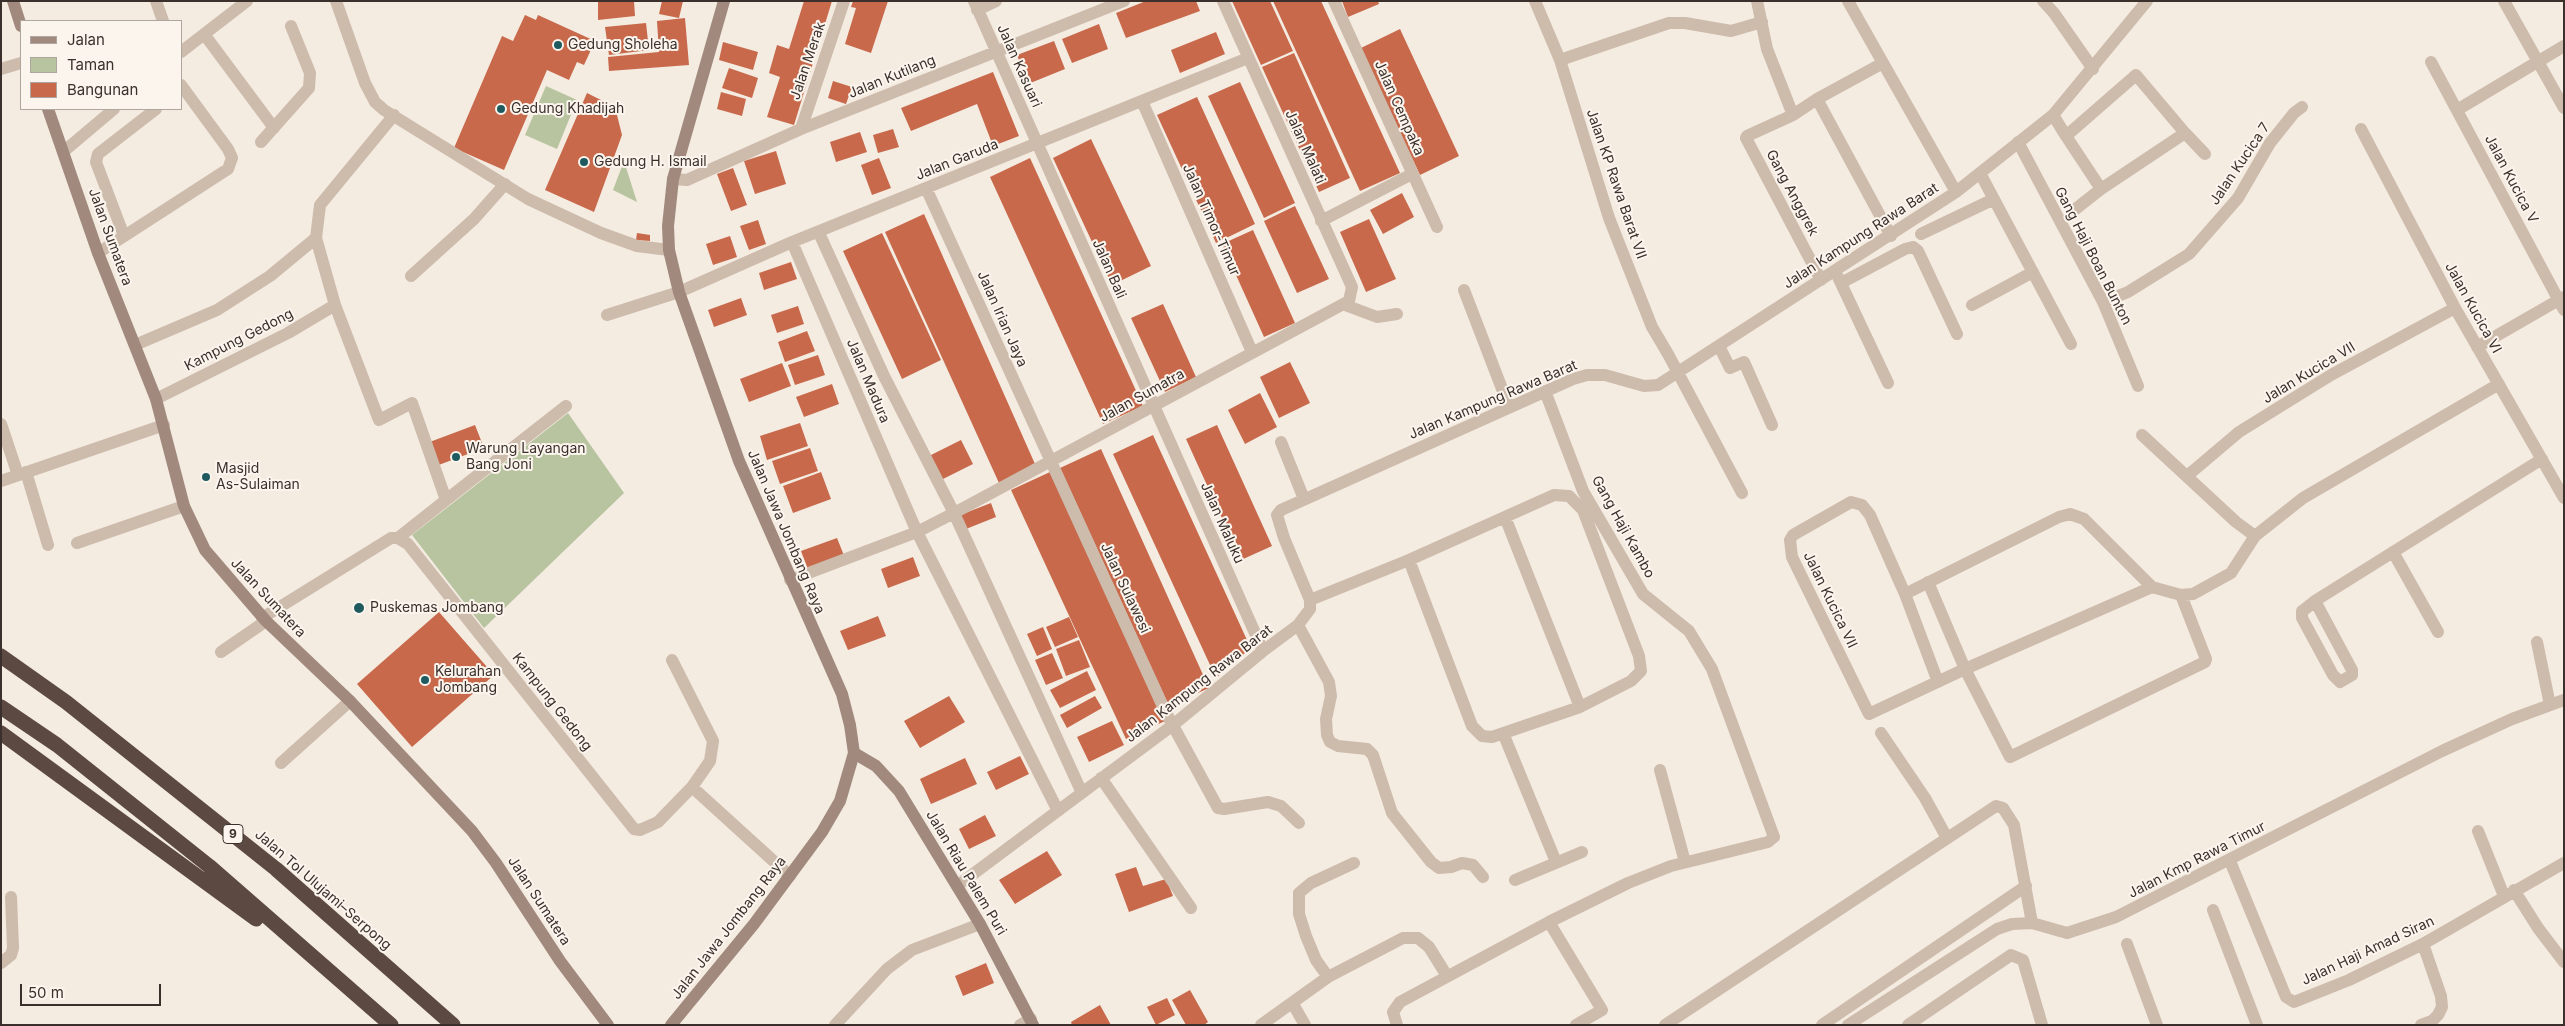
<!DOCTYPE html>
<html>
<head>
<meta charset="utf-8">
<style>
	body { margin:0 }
	#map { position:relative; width:2565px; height:1026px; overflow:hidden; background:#f4ebe1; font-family:Inter,sans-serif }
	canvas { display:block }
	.frame { position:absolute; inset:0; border:2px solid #3b302b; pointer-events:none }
	.legend { position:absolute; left:20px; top:20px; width:162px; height:90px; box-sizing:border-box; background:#fbf5ee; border:1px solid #aea6a0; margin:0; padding:6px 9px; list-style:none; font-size:15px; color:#3b302b }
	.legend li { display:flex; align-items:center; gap:10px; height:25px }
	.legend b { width:25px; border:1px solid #aea6a0 }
	.scale { position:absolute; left:20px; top:984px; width:141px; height:22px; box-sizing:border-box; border:2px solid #3b302b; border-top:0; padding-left:6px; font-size:15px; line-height:18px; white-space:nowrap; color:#3b302b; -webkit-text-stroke:4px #fbf5ee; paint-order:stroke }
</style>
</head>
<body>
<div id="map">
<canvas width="2565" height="1026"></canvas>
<div class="frame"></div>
<ul class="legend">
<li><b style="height:6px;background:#a18a7d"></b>Jalan</li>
<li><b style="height:14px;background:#b8c4a0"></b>Taman</li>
<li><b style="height:14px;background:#c8694b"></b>Bangunan</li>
</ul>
<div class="scale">50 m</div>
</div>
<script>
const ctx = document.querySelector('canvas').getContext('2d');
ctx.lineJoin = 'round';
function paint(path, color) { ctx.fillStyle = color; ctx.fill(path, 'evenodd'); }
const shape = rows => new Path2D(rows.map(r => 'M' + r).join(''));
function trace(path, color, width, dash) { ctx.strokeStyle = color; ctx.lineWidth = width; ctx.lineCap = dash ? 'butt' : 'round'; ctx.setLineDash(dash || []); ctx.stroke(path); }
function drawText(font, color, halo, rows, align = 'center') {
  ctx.font = font + ' Inter,sans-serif'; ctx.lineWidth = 4; ctx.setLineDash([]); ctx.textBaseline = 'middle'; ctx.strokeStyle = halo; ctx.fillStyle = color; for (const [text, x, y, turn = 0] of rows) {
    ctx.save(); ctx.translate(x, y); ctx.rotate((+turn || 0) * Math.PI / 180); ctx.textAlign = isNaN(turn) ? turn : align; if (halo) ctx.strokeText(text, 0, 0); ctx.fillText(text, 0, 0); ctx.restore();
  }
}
paint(shape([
	[546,86,577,100,557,149,525,135],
	[624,161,637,202,613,190],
	[568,413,624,493,484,628,412,535]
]), '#b8c4a0');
paint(shape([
	[598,1,634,1,635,16,598,20],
	[662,1,683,1,679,18,659,14],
	[804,1,832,1,794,125,767,117,780,77,769,73,777,45,789,49],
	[853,1,888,1,871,53,845,44,856,8,851,7],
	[1146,1,1196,1,1200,11,1126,38,1116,13],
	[1232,1,1270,1,1293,51,1261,65],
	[1273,1,1321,1,1400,173,1360,191],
	[1342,1,1378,1,1379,4,1348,17],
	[525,15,536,20,538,15,595,41,584,65,577,62,569,80,547,70,504,170,454,148,502,36,513,41],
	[685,18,689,65,609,71,608,57,659,52,657,21],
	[646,23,649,50,609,55,605,27],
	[1099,24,1108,49,1072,63,1062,39],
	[1400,29,1459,156,1420,175,1361,48],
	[1216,32,1225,54,1180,73,1171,50],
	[1054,41,1065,69,1028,84,1017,55],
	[723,42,758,52,753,70,719,60],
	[1294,53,1350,178,1319,192,1262,67],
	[729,68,758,78,752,98,722,88],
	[993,72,1019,136,993,146,977,104,911,131,901,108],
	[833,81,852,87,846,104,828,98],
	[1240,82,1295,203,1264,218,1208,96],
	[721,92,746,99,742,116,717,109],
	[587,93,615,107,622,135,594,212,545,190],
	[1197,97,1255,224,1216,243,1157,115],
	[893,129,899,147,878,153,873,135],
	[860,132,867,152,836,162,830,142],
	[1091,139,1151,266,1112,285,1053,158],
	[776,151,786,184,755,194,744,161],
	[879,158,891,188,872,195,861,165],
	[1030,158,1143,406,1103,424,990,177],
	[733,168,747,205,731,211,717,174],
	[1402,193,1414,217,1383,234,1370,210],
	[1295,206,1329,279,1297,293,1264,221],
	[924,214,1035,464,999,483,885,232],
	[1369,219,1396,279,1366,292,1340,232],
	[758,220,766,244,749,250,740,226],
	[1253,230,1295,323,1264,337,1222,244],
	[637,233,650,235,650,241,636,240],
	[882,233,941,360,902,379,843,251],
	[730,236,737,257,713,265,706,244],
	[791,262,797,279,764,290,759,273],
	[741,298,747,315,714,327,708,310],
	[1163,304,1196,377,1165,392,1131,318],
	[798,306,804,324,777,333,771,315],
	[807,331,815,351,785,362,778,342],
	[818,355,825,375,795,385,788,365],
	[1290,362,1310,403,1279,418,1260,377],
	[782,363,791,386,749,402,740,379],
	[832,384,839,404,804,417,796,397],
	[1260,393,1277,427,1245,444,1228,410],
	[800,423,808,446,767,460,760,436],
	[475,425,484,448,436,466,427,443],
	[1217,425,1272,546,1241,560,1186,439],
	[1153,435,1247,640,1245,653,1216,678,1113,454],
	[961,440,973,464,941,480,929,456],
	[810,448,818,471,780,484,772,461],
	[1101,449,1209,688,1169,706,1060,468],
	[821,472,831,499,793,513,783,486],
	[1050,472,1165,721,1126,739,1011,490],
	[991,503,996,517,966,529,960,515],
	[837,538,845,558,809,572,801,551],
	[913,557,920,576,888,588,881,569],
	[439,612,494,675,412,747,357,684],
	[878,616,886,636,848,650,840,631],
	[1069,617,1078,637,1055,647,1046,627],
	[1043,627,1052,649,1037,656,1027,634],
	[1079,640,1090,667,1066,676,1056,649],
	[1052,653,1063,678,1046,685,1035,660],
	[1087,671,1096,690,1060,708,1050,690],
	[949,696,965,722,920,748,904,721],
	[1095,696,1102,708,1067,728,1060,715],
	[1112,721,1124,745,1089,762,1077,737],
	[1020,756,1029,774,996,790,987,772],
	[965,758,977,784,931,804,920,779],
	[985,815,996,836,969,849,959,829],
	[1047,851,1062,875,1015,904,999,880],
	[1136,867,1143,886,1166,879,1173,896,1129,912,1115,874],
	[986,963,994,983,963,996,955,976],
	[1190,990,1208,1022,1204,1025,1186,1025,1172,1000],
	[1167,998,1175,1015,1156,1025,1147,1007],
	[1100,1005,1111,1025,1072,1025,1071,1022]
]), '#c8694b');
trace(shape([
	[156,1,163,21],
	[336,1,365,83,375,102,384,110,528,199,601,233,637,246,669,250],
	[974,1,1263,651],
	[1334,1,1437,227],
	[1535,1,1560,60,1609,218,1652,327,1668,354,1742,493],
	[1757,1,1767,49,1793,115],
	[1848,1,1883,63],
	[2043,1,2054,13,2093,69],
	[2504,1,2564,108],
	[977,10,996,1],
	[204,34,274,128],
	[181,52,247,1],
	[1560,60,1669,23,1685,23,1731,31,1762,22],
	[2431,62,2564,310],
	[1,69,21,63],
	[1817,99,1793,115,1747,136,1746,138,1821,280],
	[1142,101,1252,352],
	[2457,110,2564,46],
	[394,115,320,205,316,238,335,305,379,420,412,403,446,500,398,538],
	[2053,115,2066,136,2101,189,2185,133,2136,75,2066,136],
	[801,129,844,1],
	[2361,129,2455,308,2564,498],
	[2185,133,2205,154],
	[261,142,309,88,310,73,291,26],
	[2018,142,2103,302,2138,386],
	[63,152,114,109],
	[1980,173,2071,344],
	[673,179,687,180,801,129,1124,1],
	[926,188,1165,711,1218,808,1224,809,1268,802,1281,806,1299,823],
	[2073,211,2101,189],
	[1321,221,1412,174],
	[819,233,884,376,954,513,1082,793],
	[1921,234,1994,199],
	[124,236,96,162,98,154,156,109],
	[1891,236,1817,99,1883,63,1956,192],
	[792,242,917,532,1058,811],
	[98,253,228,169,232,158,228,149,181,85],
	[411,276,474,219,505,184],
	[1838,277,1888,383],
	[1841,283,1905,249,1913,247,1918,251,1957,334],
	[1464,290,1509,407],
	[2103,302,2128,292,2189,254,2238,198,2270,143,2294,113,2302,107],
	[1345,305,1377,317,1397,314],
	[1972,305,2033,272],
	[607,315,679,292,792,242,1248,58],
	[135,345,217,310,270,276,316,238],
	[1719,346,1730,368,1744,362,1772,425],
	[2477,347,2564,297],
	[156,399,288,333,335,305],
	[1,424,18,475],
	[2142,435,2236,522,2255,536],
	[1281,442,1304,499],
	[26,472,48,545],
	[2187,476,2239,432,2331,375,2455,308],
	[1,481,164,425],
	[446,500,566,406],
	[1505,517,1580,707],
	[77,543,184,506],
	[2393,552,2438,632],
	[790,580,917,532,954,513,1349,301,1352,287,1223,1],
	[1928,582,1965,669,2010,757,2205,662,2206,659,2181,595],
	[1905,594,1870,515,1862,505,1851,502,1793,535,1790,540,1792,557,1869,714,1965,669,2152,587],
	[1310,600,1409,560,1554,495,1569,496,1583,510,1639,656,1641,671,1631,681,1580,707,1492,737,1482,736,1472,726,1409,560],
	[2315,601,2352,670,2352,675,2340,682,2333,675,2302,618,2302,611,2305,609,2315,601,2318,599,2542,459],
	[262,618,391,538,398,538,408,544,634,829,640,830,658,822,692,787],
	[1298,625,1329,682,1331,696,1326,719,1327,735,1330,742,1338,746,1367,749,1373,755,1392,813,1431,862,1439,868,1451,867,1462,863,1473,865,1483,877],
	[2537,642,2550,705],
	[221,652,266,621],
	[672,660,713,741,710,761,692,787,790,876],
	[1938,682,1905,594,2059,517,2070,514,2084,519,2152,587,2181,595,2193,594,2231,573,2255,536,2303,498,2499,384],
	[1503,733,1556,862],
	[1881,733,1925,798,1947,838],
	[281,763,350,701],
	[1660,770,1685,862],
	[1101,778,1191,908],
	[2478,831,2504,896],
	[2230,861,2286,997,2294,1002,2349,980,2423,944,2564,863],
	[1515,880,1582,852],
	[957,886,1173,725,1263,651,1298,625,1310,609,1310,600,1284,538,1277,515,1281,510,1573,379,1587,375,1605,375,1644,386,1658,385,1956,192,2053,115,2147,1],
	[2514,890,2538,928,2564,962],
	[2213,910,2257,1025],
	[1549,922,1602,1010,1576,1025],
	[2127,944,2157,1025],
	[1,963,11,955,13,948,11,897],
	[1328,977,1316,960,1306,936,1299,914,1299,893,1311,883,1354,863],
	[1293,1004,1305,1025],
	[835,1025,887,969,912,950,980,924],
	[1020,1025,1031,1019],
	[1261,1025,1328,977,1403,938,1418,938,1429,947,1447,976],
	[1397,1025,1393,1012,1400,1002,1549,922,1628,883,1671,866,1768,842,1774,837,1712,669,1689,631,1643,594,1583,491,1545,391],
	[1665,1025,1996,806,2003,808,2014,825,2032,923],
	[1822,1025,2026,886],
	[1848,1025,1997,929,2012,924,2032,923,2067,933,2116,917,2442,751,2512,719,2564,700],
	[1908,1025,2011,955,2023,960,2042,1025],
	[2421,1025,2432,1021,2438,1015,2442,1007,2441,996,2423,944]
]), '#cdbbac', 12);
trace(shape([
	[13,1,21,26],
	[48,109,98,253,156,399,184,506,205,550,266,621,350,701,472,831,496,863,560,961,608,1025],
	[854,753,876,766,899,791,980,924,1033,1025],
	[671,1025,754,924,822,832,840,801,854,753,850,725,842,694,739,461,679,292,669,250,668,226,673,179,724,1]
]), '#a18a7d', 12);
trace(shape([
	[1,656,66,702,276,869,453,1025],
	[1,707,57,745,209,866,391,1025],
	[1,733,256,919]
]), '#5c4a42', 15);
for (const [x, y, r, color] of [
	[558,45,5,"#1f5a5e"],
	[501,109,5,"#1f5a5e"],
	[584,162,5,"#1f5a5e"],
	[456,457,5,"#1f5a5e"],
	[206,477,5,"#1f5a5e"],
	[359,608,6,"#1f5a5e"],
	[425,680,5,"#1f5a5e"]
]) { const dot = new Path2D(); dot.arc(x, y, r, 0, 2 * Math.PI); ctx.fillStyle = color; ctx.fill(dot); trace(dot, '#fbf5ee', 2); }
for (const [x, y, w] of [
	[233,834,20]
]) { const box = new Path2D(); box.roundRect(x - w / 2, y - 9.5, w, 19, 4); ctx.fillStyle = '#fbf5ee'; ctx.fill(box); trace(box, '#3b302b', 1); }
drawText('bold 12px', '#3b302b', null, [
	["9",233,834]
]);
drawText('14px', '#3b302b', '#fbf5ee', [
	["Gedung Sholeha",568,45],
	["Gedung Khadijah",511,109],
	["Gedung H. Ismail",594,162],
	["Warung Layangan",466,449],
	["Bang Joni",466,465],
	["Masjid",216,469],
	["As-Sulaiman",216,485],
	["Puskemas Jombang",370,608],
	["Kelurahan",435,672],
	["Jombang",435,688]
], 'left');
drawText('14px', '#3b302b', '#fbf5ee', [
	["Jalan Merak",808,61,-71],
	["Jalan Kasuari",1019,66,66],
	["Jalan Kutilang",892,77,-22],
	["Jalan Cempaka",1399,108,66],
	["Jalan Malati",1305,147,66],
	["Jalan Garuda",957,160,-22],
	["Jalan Kucica 7",2240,164,-56],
	["Jalan Kucica V",2511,179,62],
	["Jalan KP Rawa Barat VII",1616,184,71],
	["Gang Anggrek",1792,193,62],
	["Jalan Timor-Timur",1211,220,66],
	["Jalan Kampung Rawa Barat",1861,236,-33],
	["Jalan Sumatera",110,237,70],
	["Gang Haji Boan Bunton",2093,256,63],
	["Jalan Bali",1109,269,66],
	["Jalan Kucica VI",2473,308,61],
	["Jalan Irian Jaya",1002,319,66],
	["Kampung Gedong",239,340,-27],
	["Jalan Kucica VII",2309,373,-31],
	["Jalan Madura",868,381,67],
	["Jalan Sumatra",1142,396,-29],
	["Jalan Kampung Rawa Barat",1493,400,-23],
	["Jalan Maluku",1222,523,66],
	["Gang Haji Kambo",1623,527,61],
	["Jalan Jawa Jombang Raya",786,532,67],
	["Jalan Sulawesi",1125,588,65],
	["Jalan Sumatera",268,598,47],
	["Jalan Kucica VII",1830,600,64],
	["Jalan Kampung Rawa Barat",1199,684,-38],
	["Kampung Gedong",552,702,52],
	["Jalan Kmp Rawa Timur",2197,860,-27],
	["Jalan Riau Palem Puri",966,873,59],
	["Jalan Tol Ulujami–Serpong",323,890,41],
	["Jalan Sumatera",539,901,57],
	["Jalan Jawa Jombang Raya",729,928,-52],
	["Jalan Haji Amad Siran",2368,951,-25]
]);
</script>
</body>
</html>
